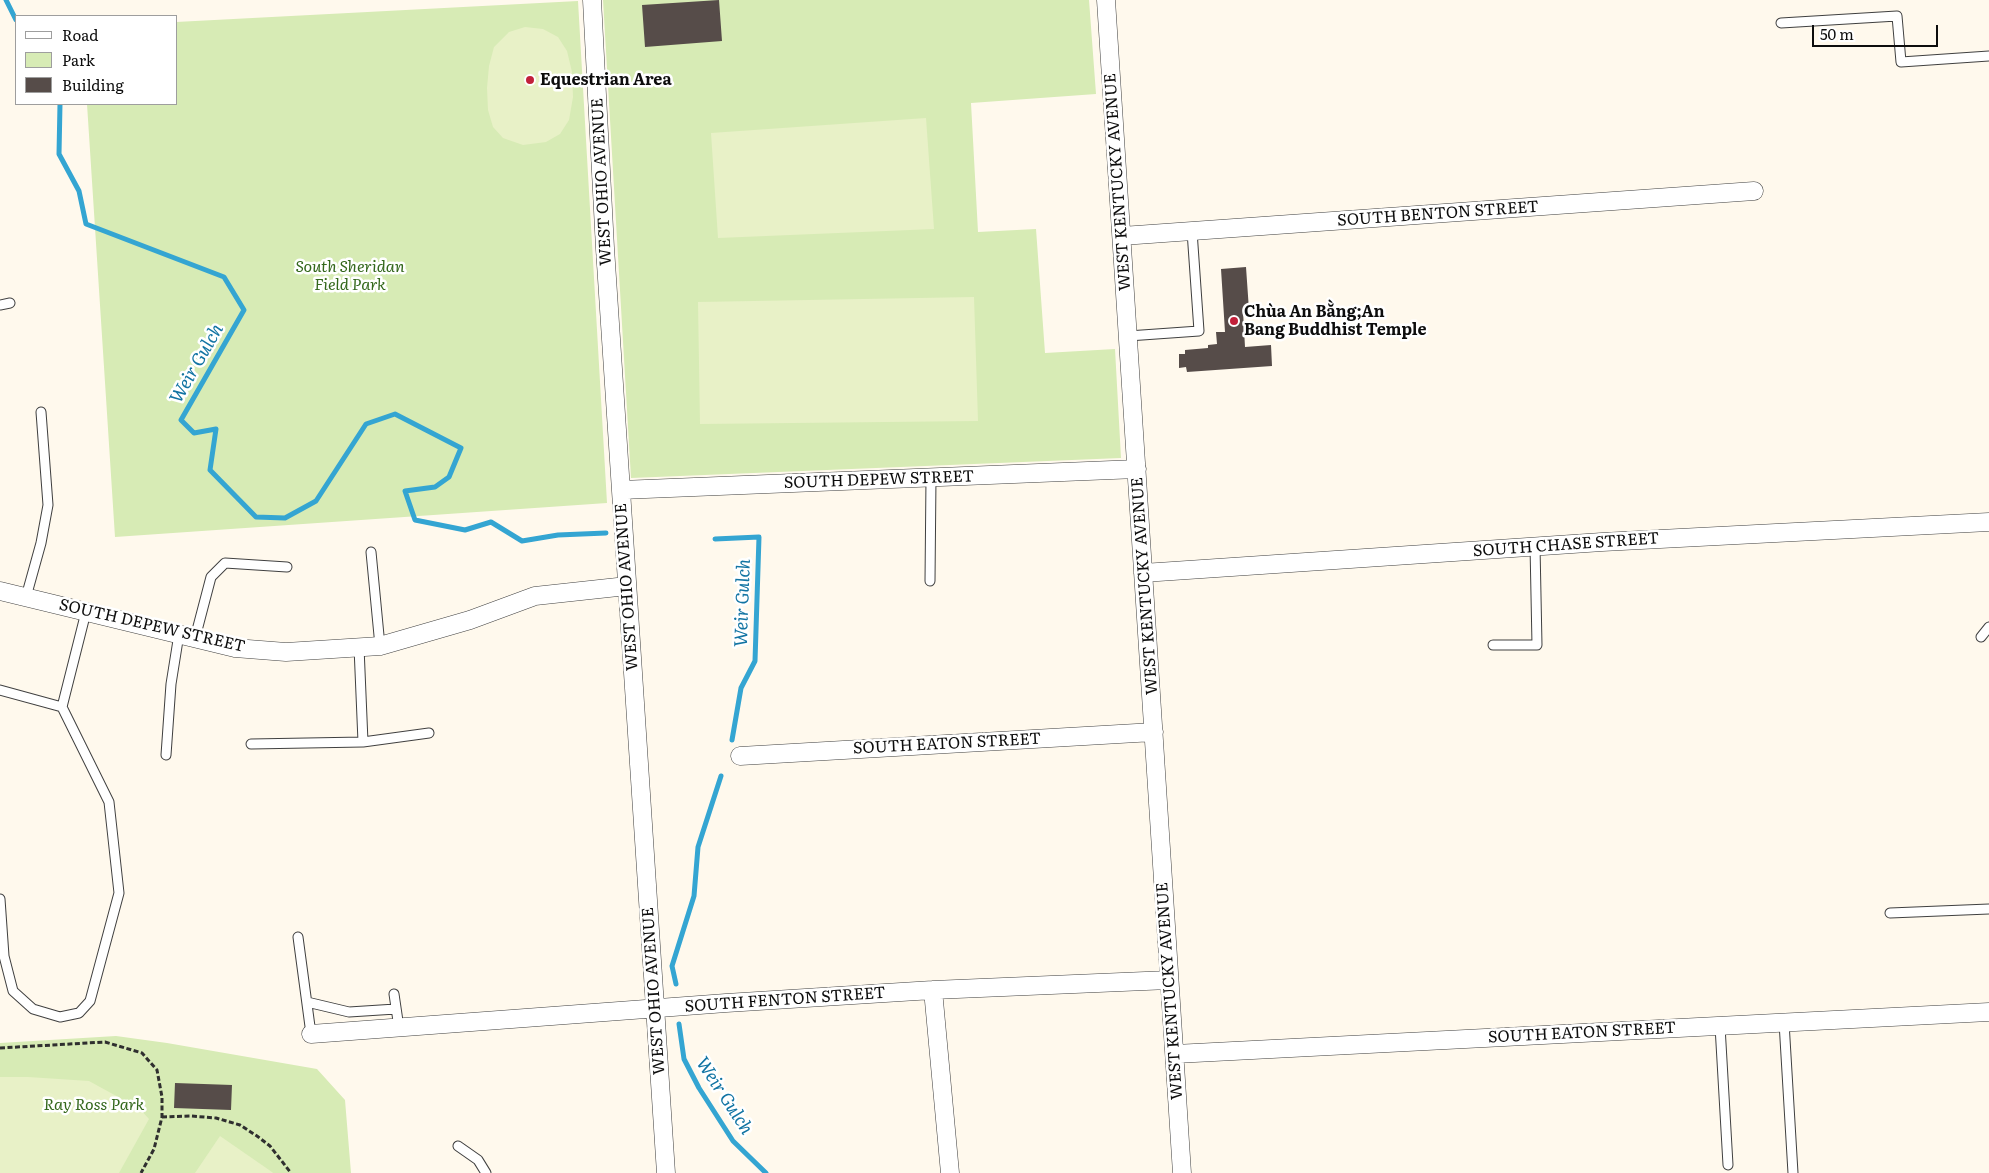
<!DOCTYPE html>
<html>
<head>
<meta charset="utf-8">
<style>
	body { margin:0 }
	#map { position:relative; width:1989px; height:1173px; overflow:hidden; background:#fff9ed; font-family:Literata,serif }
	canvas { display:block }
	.legend { position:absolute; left:15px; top:15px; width:162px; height:90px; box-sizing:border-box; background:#fff; border:1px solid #9e9e9e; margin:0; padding:6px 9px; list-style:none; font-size:15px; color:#0d0d0d }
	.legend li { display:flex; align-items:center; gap:10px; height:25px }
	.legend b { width:25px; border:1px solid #9e9e9e }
	.scale { position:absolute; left:1812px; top:25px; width:126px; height:22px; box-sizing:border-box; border:2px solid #0d0d0d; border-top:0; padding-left:6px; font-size:15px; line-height:18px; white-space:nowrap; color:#0d0d0d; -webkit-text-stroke:4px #fff; paint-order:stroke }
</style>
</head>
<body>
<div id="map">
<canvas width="1989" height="1173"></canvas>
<ul class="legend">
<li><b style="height:6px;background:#fff"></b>Road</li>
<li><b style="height:14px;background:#d7ebb5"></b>Park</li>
<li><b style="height:14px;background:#564c49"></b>Building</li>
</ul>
<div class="scale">50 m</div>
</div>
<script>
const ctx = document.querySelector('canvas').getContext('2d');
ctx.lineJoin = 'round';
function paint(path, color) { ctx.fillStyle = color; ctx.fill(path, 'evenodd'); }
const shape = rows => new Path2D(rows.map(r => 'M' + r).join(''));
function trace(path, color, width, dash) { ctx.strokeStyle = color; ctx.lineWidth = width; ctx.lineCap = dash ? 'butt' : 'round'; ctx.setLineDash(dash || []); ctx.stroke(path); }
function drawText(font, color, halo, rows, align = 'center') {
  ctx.font = font + ' Literata,serif'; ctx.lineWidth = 5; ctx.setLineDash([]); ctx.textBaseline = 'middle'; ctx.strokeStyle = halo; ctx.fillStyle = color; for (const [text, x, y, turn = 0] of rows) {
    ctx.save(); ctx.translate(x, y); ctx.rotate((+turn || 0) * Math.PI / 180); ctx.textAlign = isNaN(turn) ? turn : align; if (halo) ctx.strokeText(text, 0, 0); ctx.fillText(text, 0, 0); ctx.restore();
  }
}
paint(shape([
	[603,0,1089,0,1096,94,971,103,978,232,1036,229,1045,353,1115,349,1121,458,631,478],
	[578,1,607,503,115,537,87,104,176,104,176,22],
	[116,1036,167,1043,317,1069,345,1100,351,1173,0,1173,0,1043]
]), '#d7ebb5');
paint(shape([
	[525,27,543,29,558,37,567,51,572,72,573,97,569,120,560,134,546,142,523,145,503,138,493,127,488,110,487,88,489,66,494,47,509,32],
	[926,118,934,229,718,238,711,133],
	[974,297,978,421,700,424,698,302],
	[0,1077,28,1077,89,1081,140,1109,149,1119,119,1173,0,1173],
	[220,1136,272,1172,273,1173,195,1173]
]), '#e8f1c7');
trace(shape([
	[6,0,16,20],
	[60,104,59,154,79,191,86,224,224,277,244,310,181,420,194,433,216,429,210,470,256,517,285,518,316,501,366,424,395,414,461,448,449,477,435,487,405,491,415,520,465,530,491,522,522,541,558,535,606,533],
	[715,539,759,537,755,661,741,688,732,740],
	[676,984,672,966,694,896,698,847,721,776],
	[679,1024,684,1059,699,1088,733,1141,766,1173]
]), '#34a5d2', 5);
paint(shape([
	[719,0,722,41,645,47,642,5],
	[1246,267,1249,310,1243,311,1245,347,1271,345,1272,366,1187,372,1186,367,1179,368,1179,354,1185,354,1185,350,1208,348,1208,345,1217,344,1216,332,1225,332,1221,269],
	[175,1083,232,1085,231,1110,174,1108]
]), '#564c49');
const lane = shape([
	[1781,23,1897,16,1901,62,1989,56],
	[0,305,10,303],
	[1128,336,1199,331,1192,231],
	[371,552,380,646],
	[930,581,931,478],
	[26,597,41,543,48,505,41,412],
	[1981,637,1989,627],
	[195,638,211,577,225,563,287,567],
	[1493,645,1537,645,1535,546],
	[359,647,363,742],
	[0,690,62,707],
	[251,744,363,742,429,733],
	[166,755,171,684,179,634],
	[0,899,4,956,13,991,33,1009,60,1017,79,1013,90,1001,119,893,109,802,62,707,86,612],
	[1890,913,1989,909],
	[298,937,311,1034],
	[394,994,399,1028],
	[307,1002,349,1012,396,1009],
	[1784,1022,1793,1173],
	[1720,1026,1728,1165],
	[458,1146,478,1160,486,1173]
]);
const street = shape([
	[592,0,605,248,666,1173],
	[1106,0,1182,1173],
	[1122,236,1754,191],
	[621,490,1137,469],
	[1143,573,1602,542,1989,522],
	[0,591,235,648,286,652,380,646,470,620,535,596,627,586],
	[740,756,1154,732],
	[933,990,950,1173],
	[311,1034,726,1003,933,990,1169,980],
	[1175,1054,1989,1012]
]);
trace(lane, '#404040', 11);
trace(street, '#404040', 19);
trace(shape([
	[0,1048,105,1042,142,1053,157,1070,162,1097,162,1117,154,1149,141,1173],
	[162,1117,191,1116,216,1118,240,1125,257,1136,270,1146,291,1173]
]), '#2f2f2f', 3, [5, 2.5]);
trace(lane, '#fff', 9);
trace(street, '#fff', 18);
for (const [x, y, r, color] of [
	[530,80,5,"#c2203a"],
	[1234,321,5,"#c2203a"]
]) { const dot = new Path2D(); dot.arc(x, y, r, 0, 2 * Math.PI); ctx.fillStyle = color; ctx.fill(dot); trace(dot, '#fff', 2); }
drawText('bold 16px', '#0d0d0d', '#fff', [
	["Equestrian Area",540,80],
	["Chùa An Bằng;An",1244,312],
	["Bang Buddhist Temple",1244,330]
], 'left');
drawText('16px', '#0d0d0d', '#fff', [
	["WEST OHIO AVENUE",602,182,-93],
	["WEST KENTUCKY AVENUE",1118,182,-94],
	["SOUTH BENTON STREET",1438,214,-4],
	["SOUTH DEPEW STREET",879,480,-2],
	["SOUTH CHASE STREET",1566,545,-4],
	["WEST KENTUCKY AVENUE",1145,586,-94],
	["WEST OHIO AVENUE",627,587,-94],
	["SOUTH DEPEW STREET",152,626,13],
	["SOUTH EATON STREET",947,744,-3],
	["WEST OHIO AVENUE",654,991,-94],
	["WEST KENTUCKY AVENUE",1170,991,-94],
	["SOUTH FENTON STREET",785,1000,-4],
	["SOUTH EATON STREET",1582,1033,-3]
]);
drawText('italic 16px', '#33671b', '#fff', [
	["South Sheridan",350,267],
	["Field Park",350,285],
	["Ray Ross Park",94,1105]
]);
drawText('italic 18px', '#1274a3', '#fff', [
	["Weir Gulch",197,364,-60],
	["Weir Gulch",743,603,-88],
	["Weir Gulch",724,1096,57]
]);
</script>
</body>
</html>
